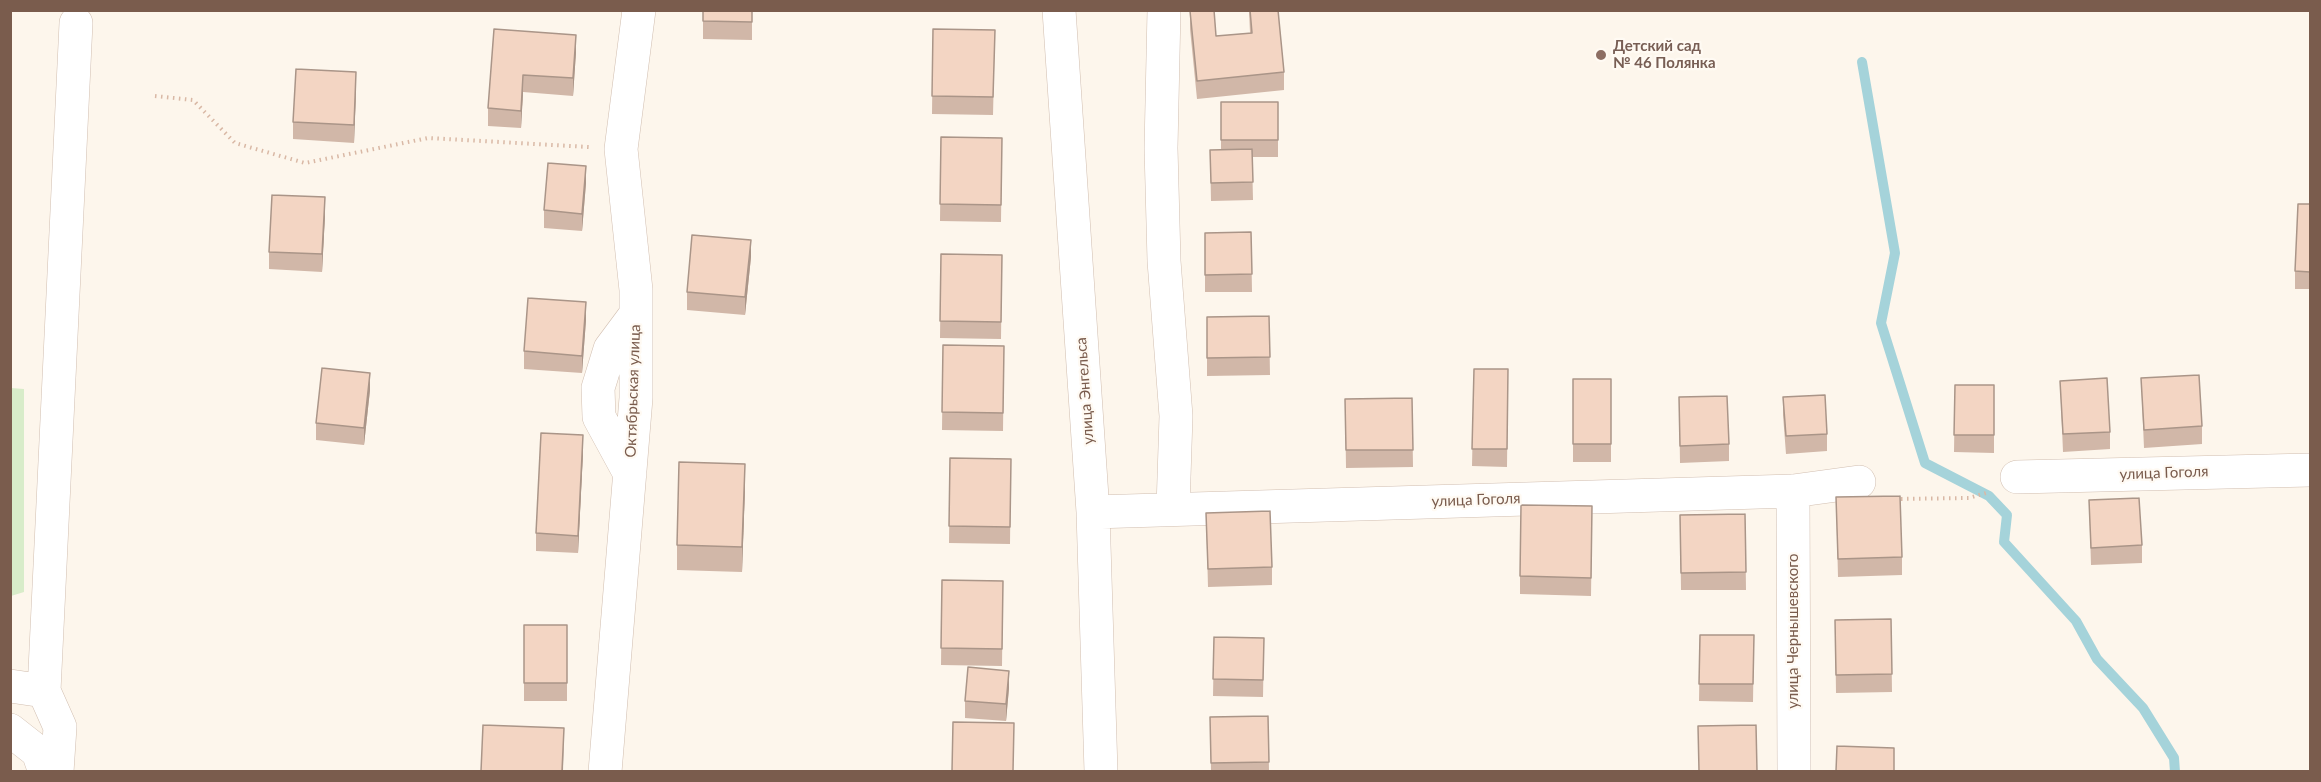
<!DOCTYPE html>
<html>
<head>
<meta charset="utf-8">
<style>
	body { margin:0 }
	#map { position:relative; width:2321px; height:782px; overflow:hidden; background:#fdf6ec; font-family:Lato,sans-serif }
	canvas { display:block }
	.frame { position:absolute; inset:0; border:12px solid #7a5c4d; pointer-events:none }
</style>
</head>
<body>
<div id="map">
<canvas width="2321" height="782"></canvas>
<div class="frame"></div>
</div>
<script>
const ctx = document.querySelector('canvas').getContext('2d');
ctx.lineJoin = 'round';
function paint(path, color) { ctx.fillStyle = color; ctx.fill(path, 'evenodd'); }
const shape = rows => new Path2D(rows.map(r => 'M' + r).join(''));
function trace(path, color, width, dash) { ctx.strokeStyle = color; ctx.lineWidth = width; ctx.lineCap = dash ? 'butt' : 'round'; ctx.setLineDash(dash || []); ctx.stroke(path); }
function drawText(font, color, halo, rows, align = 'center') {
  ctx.font = font + ' Lato,sans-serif'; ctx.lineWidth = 4.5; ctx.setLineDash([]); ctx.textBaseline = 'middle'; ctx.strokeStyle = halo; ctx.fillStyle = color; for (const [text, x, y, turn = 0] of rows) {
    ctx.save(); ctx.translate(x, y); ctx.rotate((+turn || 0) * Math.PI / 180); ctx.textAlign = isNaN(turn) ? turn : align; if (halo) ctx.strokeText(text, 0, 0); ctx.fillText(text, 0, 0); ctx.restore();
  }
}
paint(shape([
	[11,388,24,389,24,592,11,596]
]), '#d8ecc9');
trace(shape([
	[1862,62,1895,253,1881,323,1925,463,1989,496,2007,515,2004,542,2076,621,2097,659,2143,708,2174,758,2175,772]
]), '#a5d3da', 10);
const minor = shape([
	[1059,10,1093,512,1101,772],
	[1164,10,1161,148,1164,261,1176,416,1173,508],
	[630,474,599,417,598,388,610,349,636,314],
	[2017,477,2310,470],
	[1793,491,1794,772],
	[1093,512,1793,491,1859,482],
	[10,686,44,691],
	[10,730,38,752,45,772],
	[57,772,60,727,44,691,76,23],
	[605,772,636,398,636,290,621,149,639,10]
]);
trace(minor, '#d1beb0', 34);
trace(shape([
	[155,96,193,100,235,143,305,163,428,138,589,147],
	[1895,499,1969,498,1986,493]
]), '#d9b8a5', 4, [1.5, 4.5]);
trace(minor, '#fff', 33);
paint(shape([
	[703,10,752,10,752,40,703,39],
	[1249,10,1278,10,1284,72,1284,90,1197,99,1190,29,1190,11,1216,36,1250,33],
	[494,29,576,52,573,96,523,92,521,128,488,126,488,108],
	[933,29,995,30,993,115,932,114],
	[356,89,354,143,293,139,293,122],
	[1221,102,1278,102,1278,157,1252,157,1253,200,1211,201,1210,150,1221,150],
	[941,137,1002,138,1001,222,940,221],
	[586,183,582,231,544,228,544,210],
	[2310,204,2310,289,2295,289,2295,271],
	[325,215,322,272,269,269,269,252],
	[1251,232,1252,292,1205,292,1205,233],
	[941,254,1002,255,1001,339,940,338],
	[751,257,745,315,687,310,687,292],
	[1269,316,1270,375,1207,376,1207,317],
	[586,320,582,373,524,369,524,351],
	[943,345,1004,346,1003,431,942,430],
	[1474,369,1508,369,1507,467,1472,466],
	[2141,378,2202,426,2202,444,2144,448],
	[1573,379,1611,379,1611,462,1573,462],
	[2060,381,2110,432,2110,449,2063,452],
	[1955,385,1994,385,1994,453,1954,452],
	[370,390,364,445,316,440,316,423],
	[1679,397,1729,444,1729,461,1680,463],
	[1783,397,1827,434,1827,451,1786,454,1783,415],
	[1412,398,1413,467,1346,468,1345,399],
	[583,453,578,553,536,551,536,533],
	[950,458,1011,459,1010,544,949,543],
	[745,488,742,572,677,570,677,545],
	[1836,497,1902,557,1902,575,1838,577],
	[2089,500,2142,545,2142,563,2091,565],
	[1206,513,1272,567,1272,585,1208,587],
	[1745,514,1746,590,1681,590,1680,515],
	[1592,524,1591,596,1520,594,1520,576],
	[942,580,1003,581,1002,666,941,665],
	[1891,619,1892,692,1836,693,1835,620],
	[524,625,567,625,567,701,524,701],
	[1700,635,1754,635,1753,702,1699,701],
	[1214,637,1264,638,1263,697,1213,696],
	[1009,688,1006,721,965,718,965,701],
	[1268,716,1269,771,1211,771,1210,717]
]), '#d1b7a8');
paint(shape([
	[576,35,576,52,573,96,573,78],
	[356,72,356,89,354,143,354,125],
	[523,75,523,92,521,128,521,111],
	[586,166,586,183,582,231,582,214],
	[325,197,325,215,322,272,322,254],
	[751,240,751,257,745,315,745,297],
	[586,302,586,320,582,373,582,356],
	[370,373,370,390,364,445,364,428],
	[583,435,583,453,578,553,578,536],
	[745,464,745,488,742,572,742,547],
	[1009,671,1009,688,1006,721,1006,704],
	[564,728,563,771,562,771]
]), '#aa9588');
const building = shape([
	[703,10,752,10,752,22,703,21,703,10],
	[1195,10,1214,10,1216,36,1252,33,1250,10,1278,10,1284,72,1197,81,1190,11,1195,10],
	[494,29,576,35,573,78,523,75,521,111,488,108,494,29],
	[933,29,995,30,993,97,932,96,933,29],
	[296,69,356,72,354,125,293,122,296,69],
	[1221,102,1278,102,1278,140,1221,140,1221,102],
	[941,137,1002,138,1001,205,940,204,941,137],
	[1252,149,1253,182,1211,183,1210,150,1252,149],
	[548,163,586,166,582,214,544,210,548,163],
	[272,195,325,197,322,254,269,252,272,195],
	[2298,204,2310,204,2310,272,2295,271,2298,204],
	[1251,232,1252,274,1205,275,1205,233,1251,232],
	[692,235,751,240,745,297,687,292,692,235],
	[941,254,1002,255,1001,322,940,321,941,254],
	[528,298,586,302,582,356,524,351,528,298],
	[1269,316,1270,357,1207,358,1207,317,1269,316],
	[943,345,1004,346,1003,413,942,412,943,345],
	[322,368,370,373,364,428,316,423,322,368],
	[1474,369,1508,369,1507,449,1472,449,1474,369],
	[2199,375,2202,426,2144,430,2141,378,2199,375],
	[2107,378,2110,432,2063,434,2060,381,2107,378],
	[1573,379,1611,379,1611,444,1573,444,1573,379],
	[1955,385,1994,385,1994,435,1954,435,1955,385],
	[1825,395,1827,434,1786,436,1783,397,1825,395],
	[1727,396,1729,444,1680,446,1679,397,1727,396],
	[1412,398,1413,450,1346,450,1345,399,1412,398],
	[541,433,583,435,578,536,536,533,541,433],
	[950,458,1011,459,1010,527,949,526,950,458],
	[679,462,745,464,742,547,677,545,679,462],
	[1900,496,1902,557,1838,559,1836,497,1900,496],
	[2139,498,2142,545,2091,548,2089,500,2139,498],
	[1521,505,1592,506,1591,578,1520,576,1521,505],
	[1270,511,1272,567,1208,569,1206,513,1270,511],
	[1745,514,1746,572,1681,573,1680,515,1745,514],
	[942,580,1003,581,1002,649,941,648,942,580],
	[1891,619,1892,674,1836,675,1835,620,1891,619],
	[524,625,567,625,567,683,524,683,524,625],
	[1700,635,1754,635,1753,684,1699,684,1700,635],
	[1214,637,1264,638,1263,680,1213,679,1214,637],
	[968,667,1009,671,1006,704,965,701,968,667],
	[1268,716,1269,762,1211,763,1210,717,1268,716],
	[953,722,1014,723,1013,771,952,771,953,722],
	[483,725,564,728,562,771,481,771,483,725],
	[1756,725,1757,771,1699,771,1698,726,1756,725],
	[1837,746,1894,748,1894,771,1836,771,1837,746]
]);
paint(building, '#f3d5c3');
trace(building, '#aa9588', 1.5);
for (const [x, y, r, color] of [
	[1601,55,6,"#8d6e63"]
]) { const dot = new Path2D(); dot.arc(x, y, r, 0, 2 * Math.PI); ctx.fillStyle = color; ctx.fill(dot); trace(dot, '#fffaf3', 2); }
drawText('bold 15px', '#785e54', '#fffaf3', [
	["Детский сад",1613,46],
	["№ 46 Полянка",1613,63]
], 'left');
drawText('15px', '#7a5c4d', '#fffaf3', [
	["Октябрьская улица",633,391,-88],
	["улица Энгельса",1085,391,-94],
	["улица Гоголя",2164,473,-2],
	["улица Гоголя",1476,500,-2],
	["улица Чернышевского",1793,631,-90]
]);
</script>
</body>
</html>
